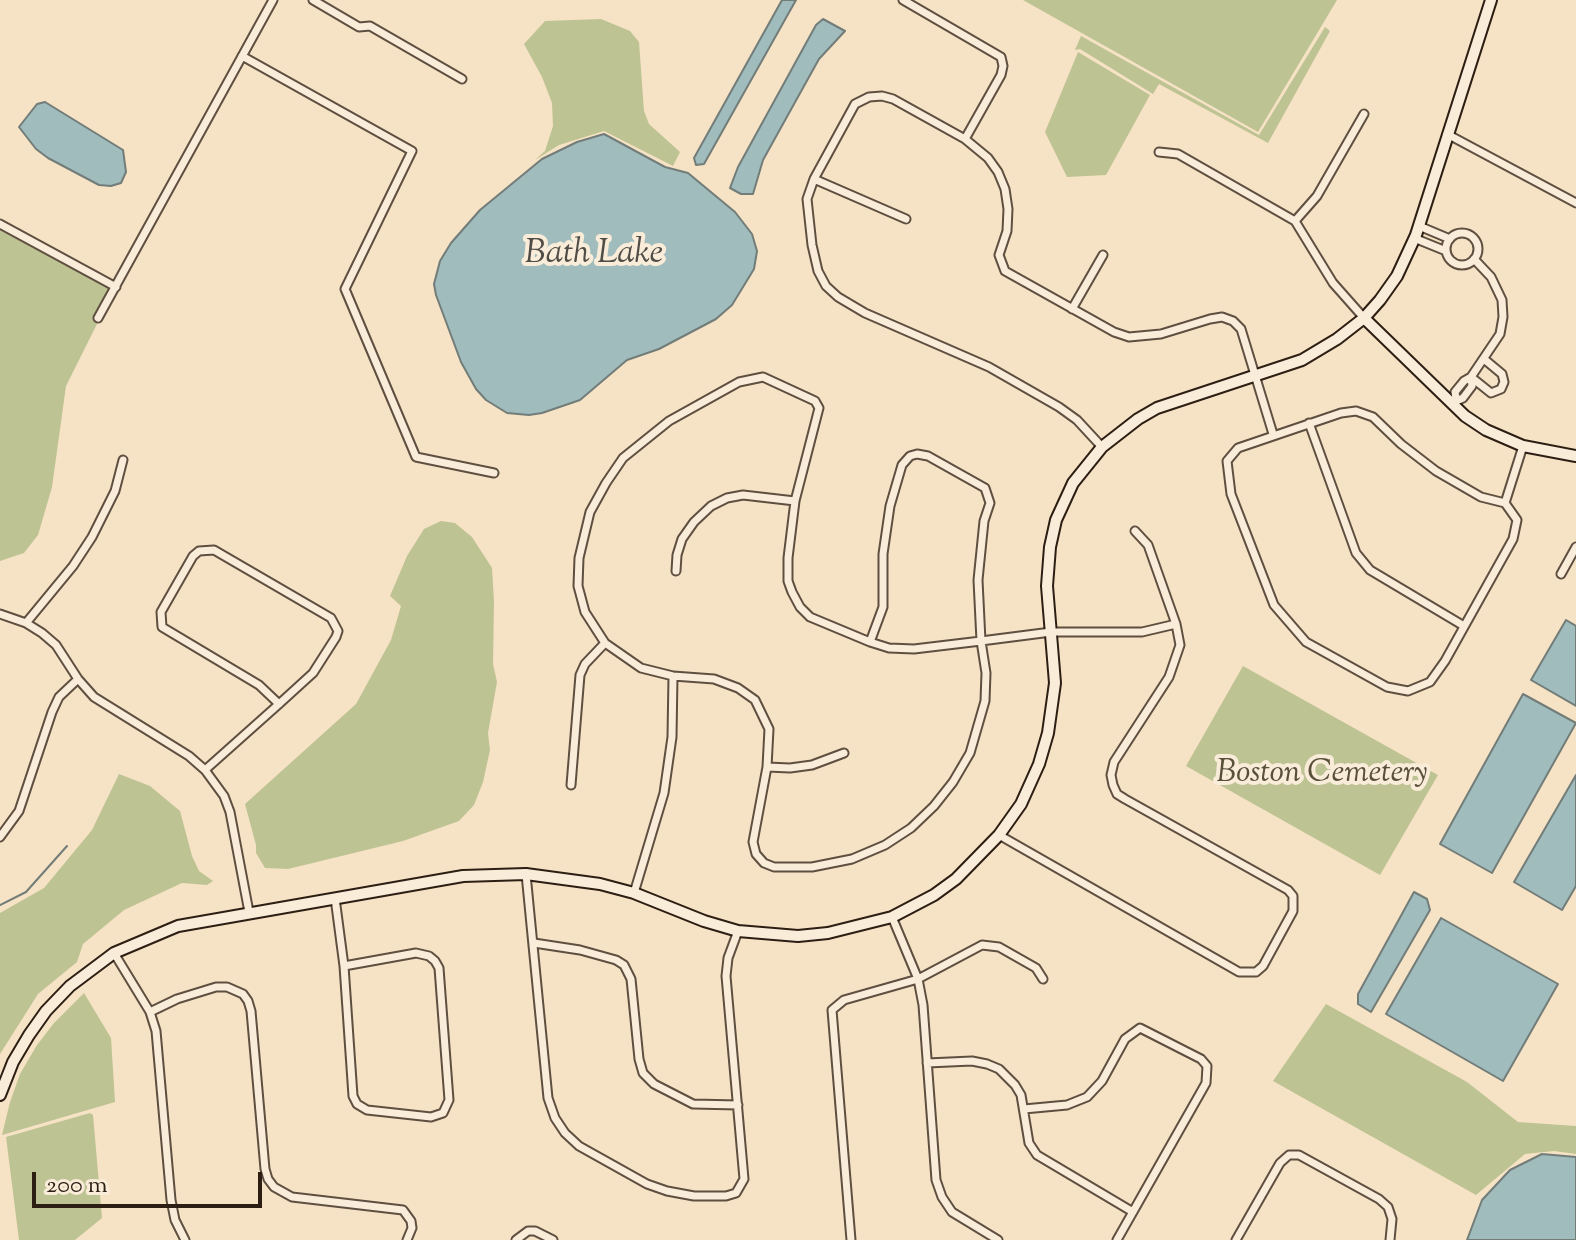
<!DOCTYPE html>
<html>
<head>
<meta charset="utf-8">
<style>
	body { margin:0 }
	#map { position:relative; width:1576px; height:1240px; overflow:hidden; background:#f6e2c4; font-family:"Sorts Mill Goudy",serif }
	canvas { display:block }
	.scale { position:absolute; left:32px; top:1172px; width:230px; height:36px; box-sizing:border-box; border:4px solid #2d1e14; border-top:0; padding-left:10px; font-size:24px; line-height:28px; white-space:nowrap; color:#2d1e14; -webkit-text-stroke:6px #f9ecd9; paint-order:stroke }
</style>
</head>
<body>
<div id="map">
<canvas width="1576" height="1240"></canvas>
<div class="scale">200 m</div>
</div>
<script>
const ctx = document.querySelector('canvas').getContext('2d');
ctx.lineJoin = 'round';
function paint(path, color) { ctx.fillStyle = color; ctx.fill(path, 'evenodd'); }
const shape = rows => new Path2D(rows.map(r => 'M' + r).join(''));
function trace(path, color, width, dash) { ctx.strokeStyle = color; ctx.lineWidth = width; ctx.lineCap = dash ? 'butt' : 'round'; ctx.setLineDash(dash || []); ctx.stroke(path); }
function drawText(font, color, halo, rows, align = 'center') {
  ctx.font = font + ' "Sorts Mill Goudy",serif'; ctx.lineWidth = 8; ctx.setLineDash([]); ctx.textBaseline = 'middle'; ctx.strokeStyle = halo; ctx.fillStyle = color; for (const [text, x, y, turn = 0] of rows) {
    ctx.save(); ctx.translate(x, y); ctx.rotate((+turn || 0) * Math.PI / 180); ctx.textAlign = isNaN(turn) ? turn : align; if (halo) ctx.strokeText(text, 0, 0); ctx.fillText(text, 0, 0); ctx.restore();
  }
}
paint(shape([
	[1023,0,1337,0,1258,132],
	[601,19,630,31,639,42,644,111,649,124,680,152,673,166,604,131,559,145,535,160,545,151,553,126,552,103,542,77,524,44,545,21],
	[1325,27,1330,31,1268,143,1159,84,1153,94,1080,49,1075,50,1081,36,1259,135],
	[1078,52,1150,95,1106,175,1067,177,1045,132],
	[0,230,110,289,93,318,98,322,66,386,52,487,38,535,24,553,0,561],
	[441,521,455,523,472,537,492,568,494,602,493,664,497,682,488,733,490,750,483,782,474,805,459,821,403,841,288,869,265,868,256,853,256,845,245,804,356,704,391,640,401,606,390,596,407,556,424,529],
	[1243,666,1438,775,1380,875,1186,766],
	[119,774,150,786,180,811,192,856,199,871,213,881,207,885,182,883,124,910,83,944,77,962,38,994,0,1054,0,913,44,888,92,830],
	[84,993,111,1038,115,1102,2,1135,10,1102,20,1074,37,1045,54,1023],
	[1326,1004,1467,1082,1518,1122,1576,1126,1576,1154,1554,1151,1525,1154,1476,1195,1273,1081],
	[90,1113,93,1115,102,1218,75,1240,19,1240,6,1137]
]), '#bec393');
const water = shape([
	[782,0,796,0,704,164,696,165,694,158,782,0],
	[823,19,845,31,819,59,763,160,753,194,741,194,730,188,738,167,816,25,823,19],
	[45,102,123,150,126,172,121,183,111,186,99,185,48,158,36,149,19,127,37,104,45,102],
	[604,134,665,167,688,173,735,212,752,234,757,251,754,269,732,305,716,319,659,349,627,360,580,400,542,413,529,415,507,413,486,400,476,389,461,362,436,295,434,284,440,261,451,243,480,210,542,159,577,142,604,134],
	[1566,620,1576,626,1576,706,1531,680,1566,620],
	[1523,694,1576,723,1492,873,1440,844,1523,694],
	[1576,775,1576,886,1562,910,1514,882,1576,775],
	[1414,892,1427,899,1430,910,1371,1012,1358,1004,1358,994,1414,892],
	[1441,918,1558,984,1503,1081,1386,1014,1441,918],
	[1542,1154,1576,1157,1576,1240,1467,1240,1482,1200,1510,1170,1542,1154]
]);
paint(water, '#a0bcbd');
trace(water, '#727d79', 2);
trace(shape([
	[0,905,26,892,67,846]
]), '#727d79', 2);
const street = shape([
	[313,0,359,27,370,26,462,79],
	[903,0,1001,57,1003,66,1001,75,965,139],
	[242,56,412,151,345,289,416,457,494,473],
	[1447,134,1576,203],
	[1159,152,1178,154,1295,221,1333,283,1364,318],
	[814,179,906,219],
	[1295,221,1317,196,1364,114],
	[0,224,116,287],
	[1419,226,1450,239],
	'1446 249a16 16 0 1 1 32 0a16 16 0 1 1-32 0Z',
	[1414,238,1446,251],
	[1072,309,1103,255],
	[98,318,273,0],
	[1471,377,1491,393,1501,389,1504,382,1502,374,1484,359],
	[1456,399,1455,392,1464,381,1471,377,1500,334,1503,317,1502,300,1491,277,1474,259],
	[1454,402,1463,398,1472,386,1471,377],
	[1356,411,1373,417,1401,444,1436,471,1481,497,1505,503,1517,520,1513,539,1445,661,1430,682,1408,691,1387,687,1306,642,1274,605,1231,494,1227,461,1238,448,1341,413,1356,411],
	[1309,423,1356,553,1370,570,1464,626],
	[1102,447,1077,420,1059,407,989,367,865,313,838,297,826,286,818,271,812,245,807,199,814,179,855,104,869,97,882,96,893,99,965,139,988,158,998,172,1005,189,1008,209,1007,231,999,255,1005,271,1114,332,1129,337,1161,334,1210,319,1222,317,1233,321,1241,329,1273,434],
	[1505,503,1523,446],
	[676,571,677,555,682,539,694,522,711,506,727,498,743,495,795,501],
	[1561,574,1576,547],
	[0,614,26,623,42,633,56,645,78,679,94,697,189,756,205,770,224,796,230,812,249,912],
	[26,623,73,566,92,537,115,491,123,460],
	[870,642,883,607,883,554,890,506,902,465,910,456,917,454,928,456,985,488,990,503,984,521,978,580,981,641,986,673,985,701,970,753,953,782,934,806,911,828,885,845,852,859,812,867,774,867,764,863,756,854,753,842,767,767,769,729,755,700,738,688,714,679,673,676,641,668,605,643,585,612,578,586,579,558,590,512,606,483,623,458,669,421,739,382,763,377,815,401,819,408,795,501,788,558,788,581,792,592,800,607,810,617,870,642,889,648,914,649,981,641,1051,632,1142,632,1176,624],
	[767,767,790,768,812,765,844,753],
	[205,770,279,704,313,673,336,637,338,631,331,618,214,550,199,551,193,556,161,612,162,627,259,685,279,704],
	[571,785,580,675,585,664,605,643],
	[999,835,1239,972,1256,972,1263,966,1293,911,1293,896,1288,890,1125,799,1117,794,1113,785,1111,775,1114,762,1169,677,1180,645,1176,624,1148,545,1135,531],
	[0,837,19,811,52,712,59,697,78,679],
	[526,874,548,1098,555,1118,565,1133,579,1146,647,1184,667,1191,694,1196,726,1196,736,1193,744,1179,726,976,728,958,738,931],
	[634,893,664,793,672,737,673,676],
	[335,898,344,966,353,1096,357,1104,367,1110,431,1117,443,1113,449,1100,439,968,435,961,429,956,416,953,344,966],
	[892,917,918,979,923,1005,936,1180,942,1197,952,1212,998,1240],
	[534,943,580,950,616,960,624,965,631,979,639,1059,643,1073,654,1084,693,1104,738,1105],
	[114,953,150,1012,156,1031,171,1200,175,1220,185,1240],
	[150,1012,177,999,216,987,227,987,243,994,248,1001,251,1011,265,1169,268,1179,274,1187,292,1197,403,1210,411,1221,412,1228,407,1240],
	[927,1063,972,1061,987,1064,999,1069,1015,1085,1021,1095,1029,1143,1037,1155,1133,1212],
	[1024,1109,1067,1105,1087,1097,1102,1081,1125,1039,1140,1028,1201,1059,1207,1066,1206,1083,1117,1240],
	[516,1240,528,1231,535,1231,553,1240],
	[851,1240,832,1010,844,1000,918,979,982,945,999,947,1036,968,1043,979],
	[1236,1240,1280,1163,1289,1155,1299,1155,1379,1199,1388,1207,1392,1219,1390,1240]
]);
const secondary = shape([
	[1364,318,1465,416,1486,430,1523,446,1576,456],
	[0,1095,13,1062,29,1035,46,1011,70,986,114,953,178,926,463,876,526,874,600,884,634,893,704,921,738,931,798,936,828,933,892,917,934,895,956,879,999,835,1021,804,1039,764,1048,733,1055,683,1047,586,1050,547,1056,520,1073,483,1102,447,1138,419,1157,408,1302,360,1337,339,1364,318,1380,300,1397,276,1416,235,1491,0]
]);
trace(street, '#5f4f40', 11);
trace(secondary, '#2d1e14', 14);
trace(street, '#f9ecd9', 7);
trace(secondary, '#f9ecd9', 10);
drawText('italic 32px', '#58503a', '#f9ecd9', [
	["Boston Cemetery",1322,776]
]);
drawText('italic 34px', '#504d47', '#f9ecd9', [
	["Bath Lake",594,256]
]);
</script>
</body>
</html>
